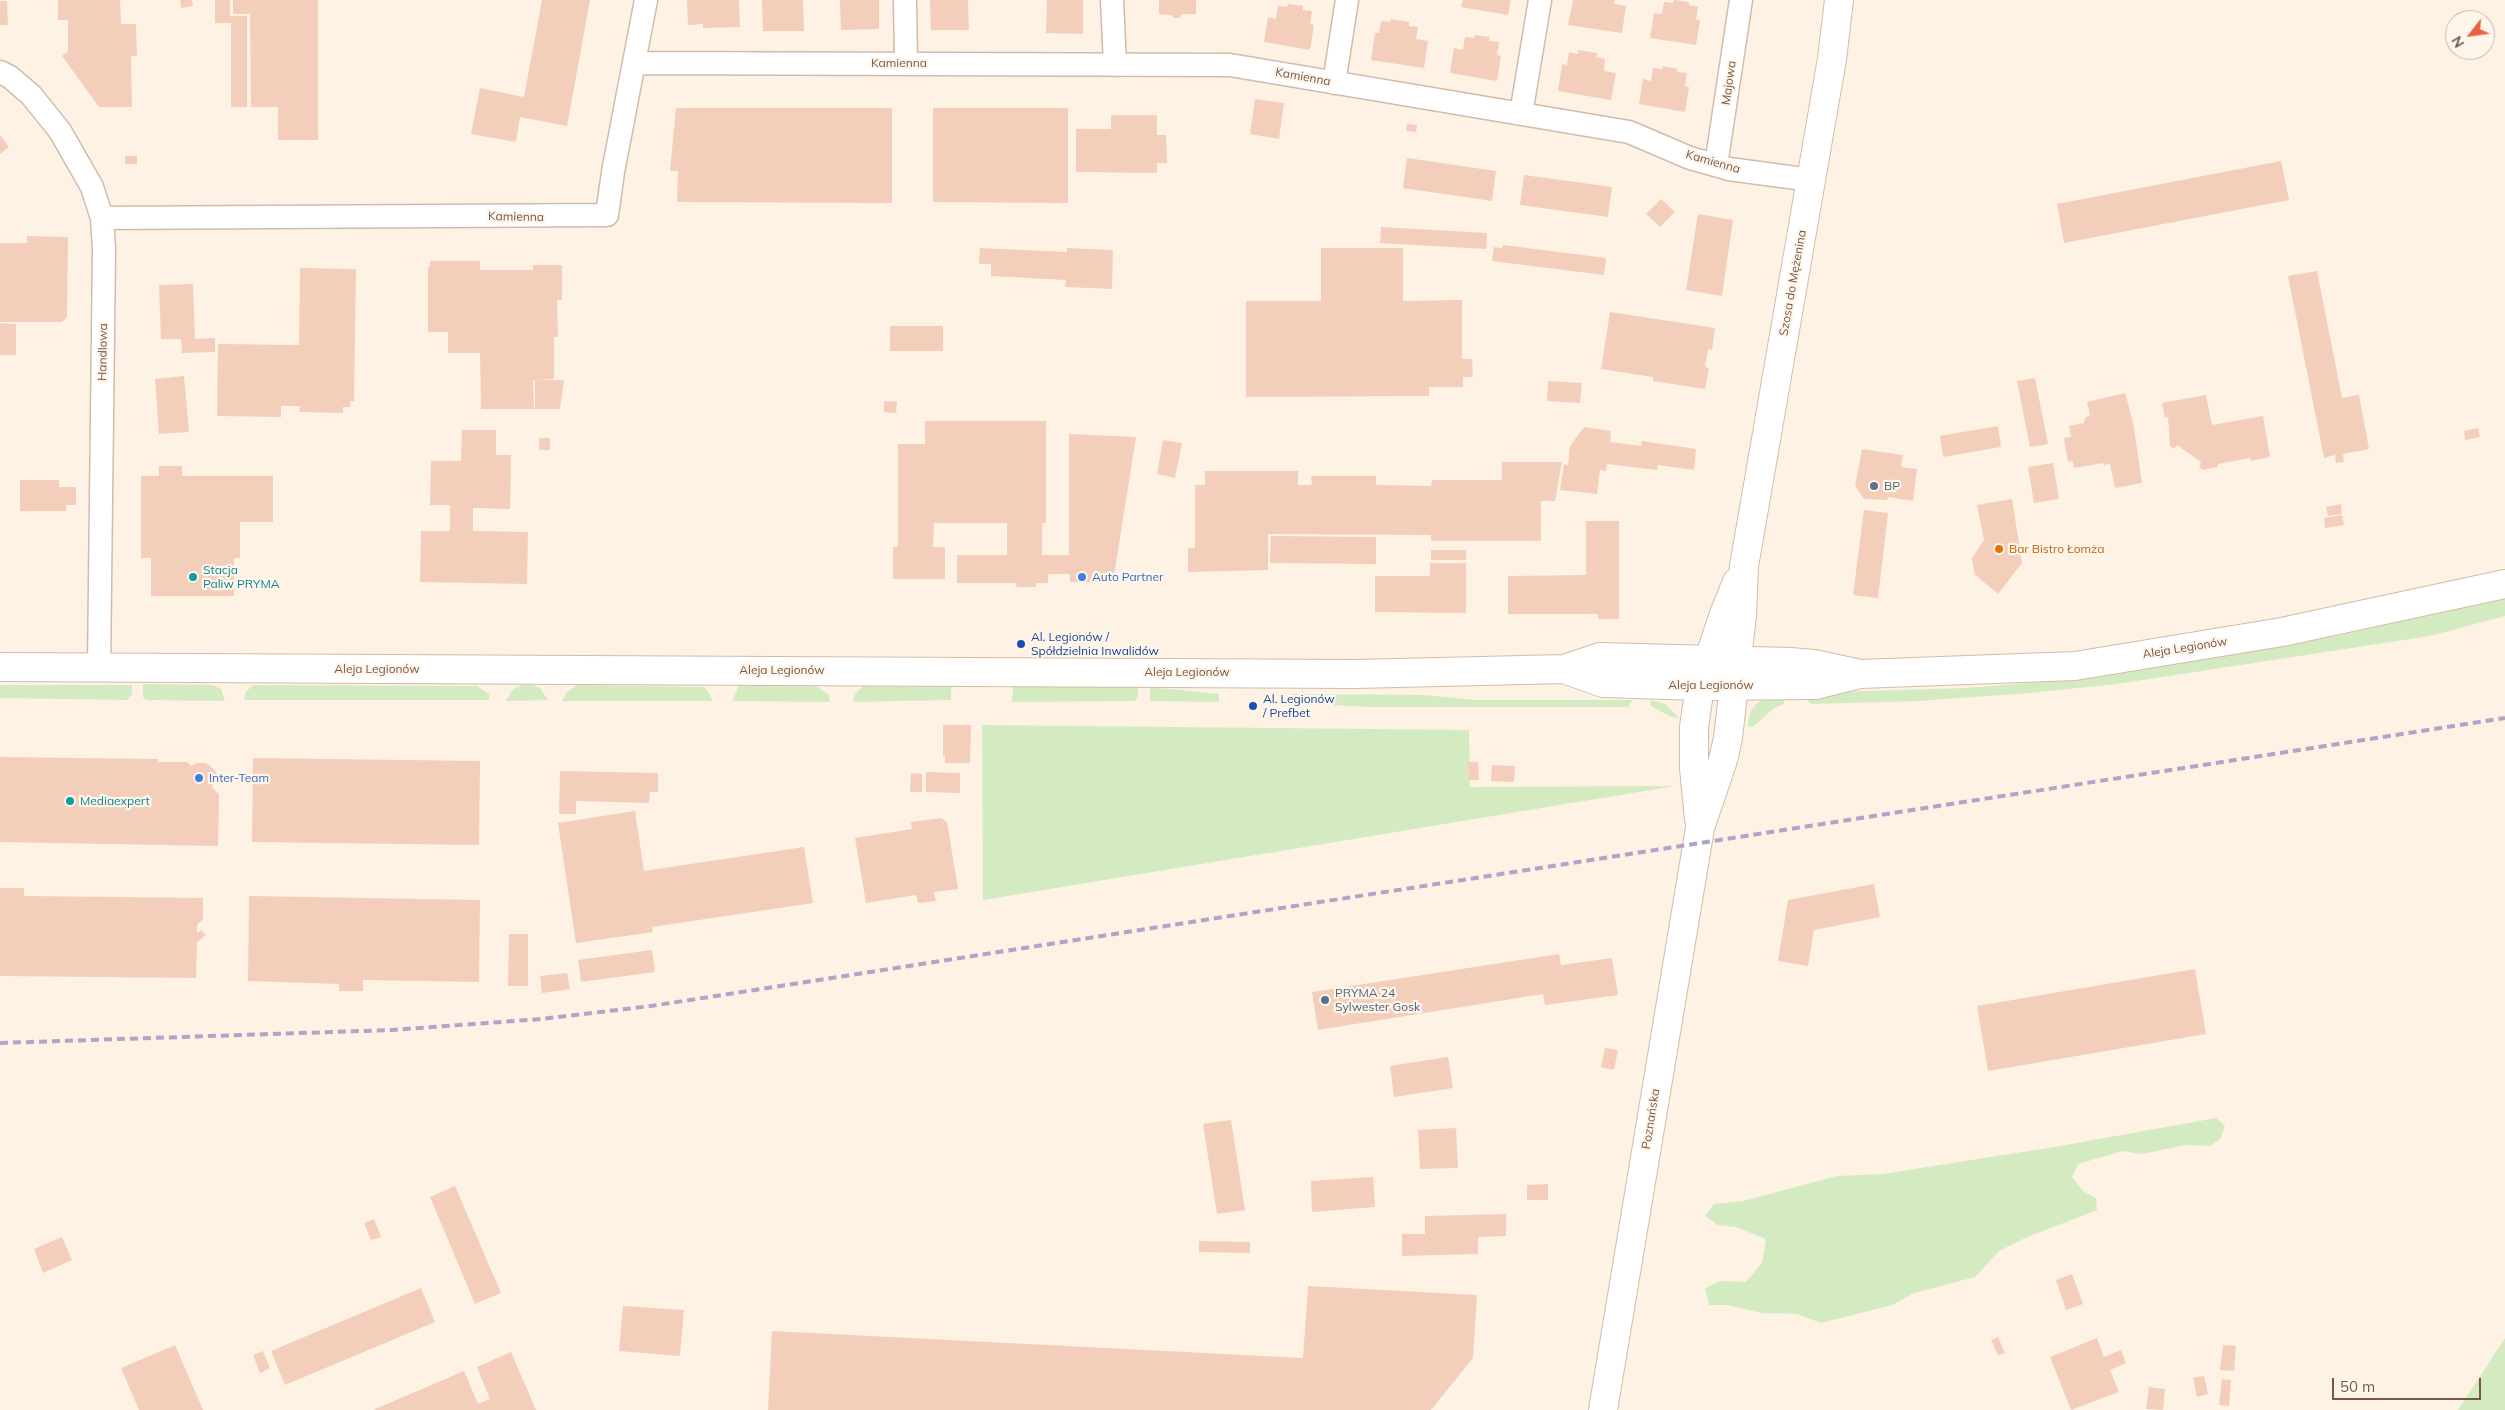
<!DOCTYPE html>
<html>
<head>
<meta charset="utf-8">
<style>
	body { margin:0 }
	#map { position:relative; width:2505px; height:1410px; overflow:hidden; background:#fdf2e4; font-family:Mulish,sans-serif }
	canvas { display:block }
	.north { position:absolute; left:2445px; top:10px; width:50px; height:50px; box-sizing:border-box; background:#fff6eb; border:1px solid #c8b6aa; border-radius:50%; rotate:240deg; font-size:14px; font-weight:700; line-height:20px; text-align:center; color:#765749 }
	.north::after { content:''; display:block; margin:auto; width:18px; height:22px; background:#e96447; clip-path:polygon(50% 0,100% 100%,50% 72%,0 100%) }
	.scale { position:absolute; left:2332px; top:1378px; width:149px; height:22px; box-sizing:border-box; border:2px solid #765749; border-top:0; padding-left:6px; font-size:15px; line-height:18px; white-space:nowrap; color:#765749; -webkit-text-stroke:4px #fff6eb; paint-order:stroke }
</style>
</head>
<body>
<div id="map">
<canvas width="2505" height="1410"></canvas>
<div class="north">N</div>
<div class="scale">50 m</div>
</div>
<script>
const ctx = document.querySelector('canvas').getContext('2d');
ctx.lineJoin = 'round';
function paint(path, color) { ctx.fillStyle = color; ctx.fill(path, 'evenodd'); }
const shape = rows => new Path2D(rows.map(r => 'M' + r).join(''));
function trace(path, color, width, dash) { ctx.strokeStyle = color; ctx.lineWidth = width; ctx.lineCap = dash ? 'butt' : 'round'; ctx.setLineDash(dash || []); ctx.stroke(path); }
function drawText(font, color, halo, rows, align = 'center') {
  ctx.font = font + ' Mulish,sans-serif'; ctx.lineWidth = 4.5; ctx.setLineDash([]); ctx.textBaseline = 'middle'; ctx.strokeStyle = halo; ctx.fillStyle = color; for (const [text, x, y, turn = 0] of rows) {
    ctx.save(); ctx.translate(x, y); ctx.rotate((+turn || 0) * Math.PI / 180); ctx.textAlign = isNaN(turn) ? turn : align; if (halo) ctx.strokeText(text, 0, 0); ctx.fillText(text, 0, 0); ctx.restore();
  }
}
paint(shape([
	[2505,596,2505,616,2430,636,2117,684,2029,693,1919,701,1811,704,1803,696,1803,693,1964,688,2067,680,2145,669,2337,636],
	[143,684,213,685,221,689,225,701,146,700,143,697],
	[0,685,132,685,132,694,127,700,0,698],
	[254,685,477,686,489,694,489,700,244,700,246,691],
	[523,685,533,685,540,688,548,700,506,701,513,689],
	[577,685,705,687,713,701,562,701,567,692],
	[739,686,816,686,829,695,830,702,732,701],
	[863,686,951,687,951,700,853,702,855,694],
	[1013,687,1138,687,1138,696,1135,701,1012,702],
	[1150,687,1219,694,1219,702,1150,701],
	[1784,693,1784,704,1773,709,1753,727,1747,726,1751,711,1756,704,1766,698],
	[1292,694,1424,695,1475,700,1633,700,1628,707,1368,707,1295,703,1292,699],
	[1650,700,1665,704,1680,718,1671,717,1651,706],
	[982,725,1469,730,1470,787,1675,786,983,900],
	[2216,1118,2225,1126,2220,1139,2210,1146,2185,1145,2142,1154,2122,1151,2078,1164,2072,1177,2083,1191,2096,1198,2097,1210,2025,1238,1999,1251,1975,1277,1914,1293,1892,1305,1821,1323,1797,1314,1762,1313,1727,1305,1709,1305,1705,1288,1721,1281,1746,1282,1762,1263,1766,1239,1736,1227,1718,1225,1705,1216,1714,1204,1743,1201,1837,1176,1883,1174,2060,1146],
	[2505,1338,2505,1410,2458,1410]
]), '#d4ebc2');
paint(shape([
	[58,0,120,0,121,24,136,24,137,56,131,56,132,107,99,107,62,56,68,51,68,20,58,20],
	[180,0,192,0,193,6,181,8],
	[215,0,230,0,230,16,247,16,247,107,231,107,231,23,215,23],
	[233,0,318,0,318,140,278,140,278,107,251,107,250,14,233,14],
	[542,0,590,0,567,126,520,117,516,142,471,134,480,88,524,97],
	[687,0,739,0,740,27,703,28,703,24,688,25],
	[762,0,803,0,804,31,763,31],
	[840,0,879,0,879,29,841,30],
	[930,0,968,0,969,30,931,30],
	[1047,0,1083,0,1083,34,1046,33],
	[1159,0,1196,0,1196,14,1182,14,1179,18,1174,18,1171,15,1159,14],
	[1463,0,1511,0,1508,15,1461,7],
	[1573,0,1615,0,1614,4,1626,6,1622,33,1568,25],
	[1674,0,1689,2,1689,5,1698,7,1696,20,1700,20,1696,45,1650,38,1654,13,1662,14,1664,2,1673,3],
	[0,1,7,1,8,25,0,25],
	[1288,4,1303,6,1303,10,1312,11,1310,24,1314,25,1310,50,1264,42,1268,17,1276,19,1278,6,1287,7],
	[1391,19,1409,22,1409,26,1418,27,1416,39,1428,41,1424,68,1371,60,1375,33,1379,33,1381,21,1390,22],
	[1475,35,1490,37,1489,41,1499,42,1497,55,1501,56,1497,81,1450,73,1454,48,1463,50,1465,37,1474,38],
	[1578,50,1597,53,1596,57,1605,59,1604,71,1616,73,1611,100,1558,91,1562,64,1567,65,1569,52,1578,54],
	[1663,66,1678,69,1677,72,1687,73,1685,86,1689,87,1685,112,1639,104,1643,79,1651,81,1653,68,1662,69],
	[1255,99,1284,103,1279,139,1250,134],
	[676,108,892,108,892,203,677,202,678,171,670,171],
	[933,108,1068,108,1068,203,933,202],
	[1111,115,1157,115,1157,135,1166,135,1167,163,1157,163,1157,173,1076,172,1076,129,1111,129],
	[1407,124,1417,125,1416,132,1406,131],
	[0,135,9,147,0,154],
	[125,156,137,156,137,164,125,164],
	[1407,158,1496,171,1492,201,1403,188],
	[2281,161,2289,200,2064,243,2057,204],
	[1524,175,1612,187,1608,217,1520,205],
	[1661,199,1675,212,1660,227,1646,214],
	[1698,214,1733,220,1722,296,1686,290],
	[1381,227,1487,233,1486,249,1380,243],
	[27,236,68,237,67,317,62,322,0,322,0,243,27,243],
	[1503,245,1606,258,1604,275,1492,261,1494,247,1502,248],
	[980,248,1067,252,1067,248,1113,250,1112,289,1065,287,1066,280,991,276,991,264,979,264],
	[1321,248,1403,248,1403,301,1462,300,1462,359,1472,359,1473,377,1463,377,1463,387,1429,387,1429,396,1246,397,1246,301,1321,301],
	[430,261,480,261,480,270,533,270,533,265,562,265,562,300,557,300,558,337,554,337,554,379,533,380,534,409,481,409,480,353,448,353,448,332,428,332,428,267,430,267],
	[300,268,356,269,354,401,351,401,350,407,343,407,343,413,299,412,300,406,281,406,281,417,217,416,218,344,299,345],
	[2317,271,2342,398,2359,395,2369,449,2343,454,2344,462,2336,463,2335,455,2324,458,2288,276],
	[193,284,195,339,215,338,215,352,182,353,181,339,161,339,159,285],
	[1610,312,1715,328,1712,350,1708,349,1705,367,1709,368,1705,389,1653,381,1653,377,1601,369],
	[0,323,16,324,16,355,0,355],
	[890,326,943,326,943,351,890,351],
	[184,376,189,432,159,434,155,379],
	[2035,378,2048,444,2030,447,2017,381],
	[535,380,564,380,560,409,535,409],
	[1548,381,1582,383,1580,403,1547,401],
	[2125,393,2133,422,2142,483,2115,488,2110,464,2103,465,2103,463,2074,468,2073,461,2068,462,2064,438,2071,437,2069,426,2084,423,2085,418,2090,415,2087,402],
	[2206,395,2212,425,2263,416,2270,457,2251,461,2250,458,2218,464,2218,467,2203,470,2199,467,2201,462,2177,445,2174,449,2170,446,2168,417,2165,418,2162,403],
	[884,401,897,402,896,413,884,412],
	[925,421,1046,421,1046,523,1042,523,1042,555,1069,555,1069,434,1136,437,1113,582,1070,582,1070,574,1048,574,1048,583,1036,583,1036,587,1016,587,1017,583,957,583,957,555,1007,555,1007,523,934,523,933,547,945,547,945,579,893,579,893,547,898,547,898,444,925,444],
	[1998,426,2001,447,1943,457,1940,436],
	[1584,427,1611,431,1610,442,1641,446,1642,441,1696,449,1694,470,1658,465,1657,470,1607,464,1606,471,1600,470,1597,494,1560,490,1564,464,1568,465,1570,446],
	[2478,428,2480,437,2465,440,2464,431],
	[462,430,496,430,496,455,511,455,510,509,473,508,473,531,528,532,527,584,420,582,421,531,450,531,450,505,430,505,431,461,461,461],
	[539,438,550,438,550,450,539,450],
	[1163,440,1182,443,1175,478,1157,474],
	[1862,449,1903,455,1901,467,1917,469,1913,501,1888,497,1887,500,1864,499,1855,486],
	[1502,462,1562,462,1555,501,1541,501,1541,541,1431,541,1431,535,1268,534,1268,570,1188,572,1188,548,1195,548,1195,485,1205,485,1205,471,1298,471,1298,485,1312,485,1311,476,1376,476,1376,485,1431,486,1432,480,1502,480],
	[2053,463,2059,499,2034,503,2028,467],
	[159,466,182,466,182,476,273,476,273,522,240,522,240,558,234,558,234,596,151,596,151,558,141,558,141,476,159,476],
	[20,480,59,480,59,487,76,487,76,505,66,505,66,511,20,511],
	[2012,499,2022,563,1998,594,1975,575,1972,558,1984,540,1977,505],
	[2341,504,2342,514,2328,516,2326,507],
	[1864,510,1888,513,1878,598,1853,595],
	[2342,515,2344,525,2325,528,2324,518],
	[1586,521,1619,521,1619,619,1598,619,1598,614,1508,614,1508,576,1586,575],
	[1271,536,1376,537,1376,564,1270,563],
	[1431,550,1466,550,1466,560,1431,560],
	[1430,563,1466,563,1466,613,1375,612,1375,576,1430,576],
	[943,725,971,725,970,763,945,763,945,756,943,756],
	[0,757,158,759,158,762,187,762,191,766,197,763,206,763,215,770,217,776,212,787,219,794,218,846,0,842],
	[253,758,480,761,479,845,252,842],
	[1468,762,1478,762,1479,780,1469,780],
	[1492,765,1515,766,1514,782,1491,781],
	[560,771,658,773,658,792,650,792,649,803,576,801,576,814,559,814],
	[926,772,960,773,960,793,926,792],
	[911,773,922,774,922,792,910,792],
	[635,811,644,871,804,847,813,903,652,927,653,932,576,943,558,823],
	[941,818,947,822,958,889,934,892,936,901,918,903,916,895,866,903,855,838,912,829,911,822],
	[1874,884,1880,917,1814,930,1808,966,1778,961,1788,900],
	[0,888,24,888,24,896,203,898,203,919,197,925,197,933,201,930,206,935,197,942,196,978,0,976],
	[249,896,480,900,479,982,363,980,363,991,339,991,339,984,248,981],
	[509,934,528,934,528,986,508,986],
	[652,950,655,972,581,982,578,960],
	[1559,954,1561,965,1612,958,1618,995,1545,1005,1543,994,1318,1030,1312,992],
	[2195,969,2206,1034,1988,1071,1977,1006],
	[567,973,570,989,542,993,540,976],
	[1605,1048,1618,1050,1614,1070,1601,1067],
	[1448,1057,1453,1088,1394,1097,1390,1066],
	[1231,1120,1245,1210,1217,1214,1203,1124],
	[1456,1128,1458,1168,1420,1169,1418,1130],
	[1373,1177,1375,1207,1312,1212,1311,1181],
	[1548,1184,1548,1200,1527,1200,1527,1185],
	[455,1186,501,1293,475,1304,430,1197],
	[1506,1214,1506,1236,1478,1237,1478,1254,1402,1256,1402,1234,1425,1234,1425,1216],
	[374,1219,381,1237,371,1240,364,1223],
	[62,1237,72,1260,43,1273,34,1249],
	[1199,1241,1250,1242,1250,1253,1199,1252],
	[2072,1274,2083,1304,2066,1310,2056,1280],
	[1308,1286,1477,1295,1473,1358,1431,1410,768,1410,772,1331,1303,1358],
	[421,1288,435,1322,285,1385,271,1351],
	[623,1306,684,1310,680,1356,619,1351],
	[1998,1337,2005,1353,1998,1355,1991,1340],
	[2097,1338,2104,1357,2121,1350,2126,1363,2110,1370,2119,1392,2071,1410,2050,1357],
	[175,1345,203,1410,139,1410,121,1368],
	[2223,1345,2236,1346,2234,1371,2220,1370],
	[263,1351,270,1368,260,1373,253,1355],
	[511,1352,536,1410,373,1410,464,1371,478,1404,490,1399,477,1367],
	[2204,1376,2208,1394,2197,1397,2193,1378],
	[2222,1379,2231,1380,2229,1406,2219,1405],
	[2149,1387,2165,1389,2163,1410,2146,1409]
]), '#f3cfbb');
const street = shape([
	[905,0,906,63],
	[1112,0,1115,65],
	[635,63,1230,65,1629,132,1690,158,1729,169,1811,180],
	[0,72,10,77,31,95,60,131,92,187,102,218,104,249,99,668],
	[1334,83,1347,0],
	[1521,114,1540,0],
	[1716,165,1741,0],
	[102,218,607,215,613,172,646,0]
]);
const secondary = shape([
	[0,667,1356,674,1564,669,1600,657,1790,662,1814,664,1860,674],
	[1564,669,1603,683,1700,686,1816,685,1860,674,2075,666,2282,632,2505,584],
	[1699,819,1694,768,1694,727,1700,686,1724,614,1737,582],
	[1603,1410,1700,828,1723,760,1728,738,1742,615,1744,566,1832,59,1839,0]
]);
trace(street, '#d1bbad', 25);
trace(secondary, '#d4bbaa', 30);
trace(street, '#fff', 22);
trace(secondary, '#fff', 28);
trace(shape([
	[0,1043,392,1030,541,1019,651,1006,2505,718]
]), '#b4a2c7', 4, [8, 5]);
for (const [x, y, r, color] of [
	[1874,486,5,"#5c6f8a"],
	[1999,549,5,"#e8710a"],
	[193,577,5,"#0f9aa8"],
	[1082,577,5,"#3f7fe0"],
	[1021,644,5,"#1a4fb4"],
	[1253,706,5,"#1a4fb4"],
	[199,778,5,"#3f7fe0"],
	[70,801,5,"#0f9aa8"],
	[1325,1000,5,"#5c6f8a"]
]) { const dot = new Path2D(); dot.arc(x, y, r, 0, 2 * Math.PI); ctx.fillStyle = color; ctx.fill(dot); trace(dot, '#fff6eb', 2); }
drawText('12px', '#765749', '#fff6eb', [
	["Kamienna",899,63],
	["Kamienna",1303,77,10],
	["Majowa",1729,83,-82],
	["Kamienna",1713,162,16],
	["Kamienna",516,217,1],
	["Szosa do Mężenina",1793,283,-80],
	["Handlowa",103,352,-89],
	["Aleja Legionów",2185,648,-9],
	["Aleja Legionów",377,669],
	["Aleja Legionów",782,670],
	["Aleja Legionów",1187,672],
	["Aleja Legionów",1711,685],
	["Poznańska",1651,1119,-81]
]);
drawText('12px', '#4e5e75', '#fff6eb', [
	["BP",1884,486],
	["PRYMA 24",1335,993],
	["Sylwester Gosk",1335,1007]
], 'left');
drawText('12px', '#c56008', '#fff6eb', [
	["Bar Bistro Łomża",2009,549]
], 'left');
drawText('12px', '#0d838f', '#fff6eb', [
	["Stacja",203,570],
	["Paliw PRYMA",203,584],
	["Mediaexpert",80,801]
], 'left');
drawText('12px', '#366cbe', '#fff6eb', [
	["Auto Partner",1092,577],
	["Inter-Team",209,778]
], 'left');
drawText('12px', '#164399', '#fff6eb', [
	["Al. Legionów /",1031,637],
	["Spółdzielnia Inwalidów",1031,651],
	["Al. Legionów",1263,699],
	["/ Prefbet",1263,713]
], 'left');
</script>
</body>
</html>
